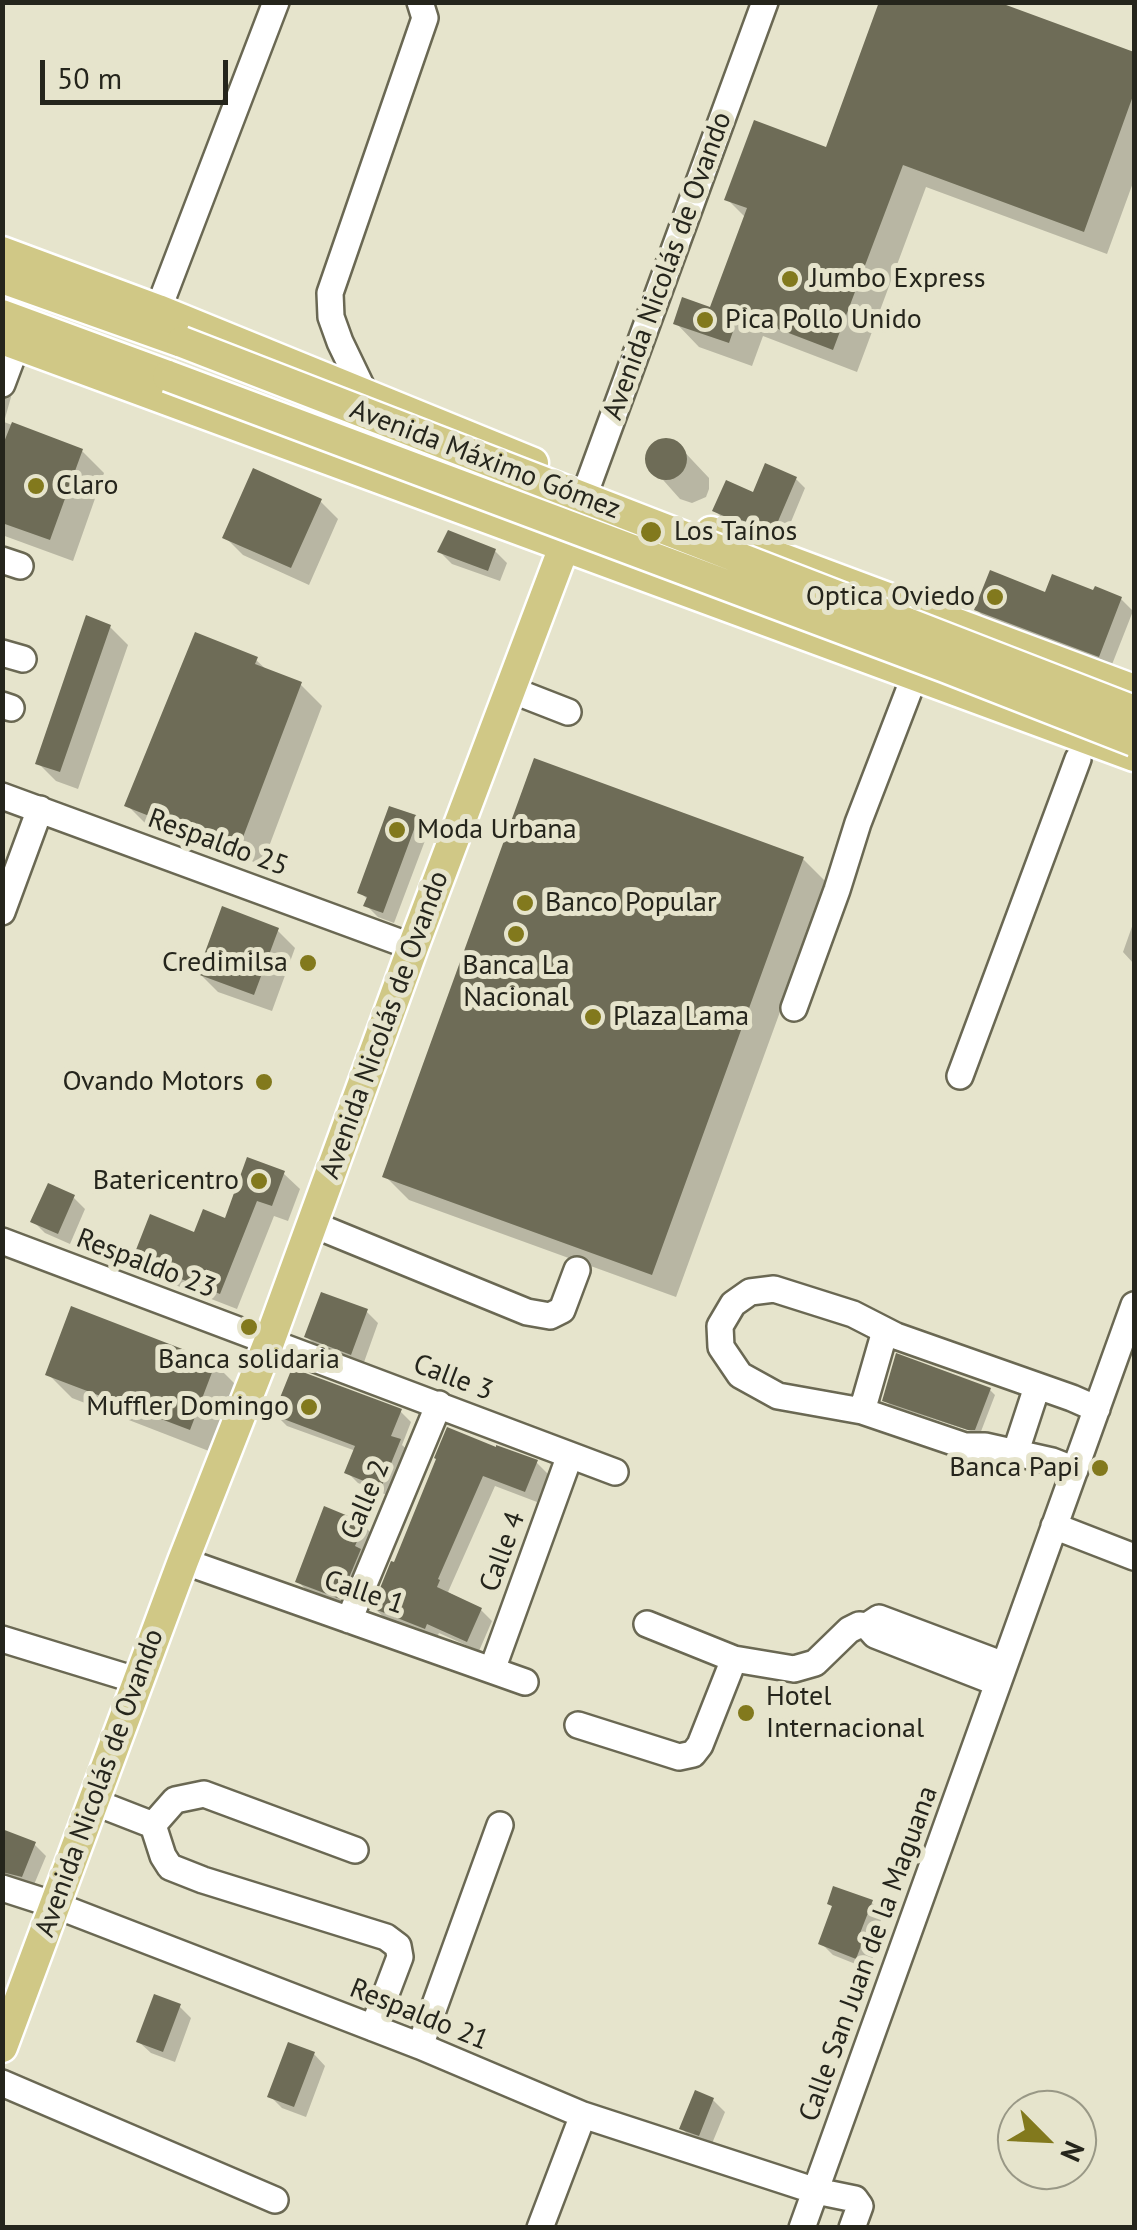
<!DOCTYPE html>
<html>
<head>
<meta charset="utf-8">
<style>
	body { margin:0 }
	#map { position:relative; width:1137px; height:2230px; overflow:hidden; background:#e6e4cc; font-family:"PT Sans",sans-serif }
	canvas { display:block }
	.frame { position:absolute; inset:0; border:5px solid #25251c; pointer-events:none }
	.north { position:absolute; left:997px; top:2090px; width:100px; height:100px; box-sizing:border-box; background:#e6e4cc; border:2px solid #999886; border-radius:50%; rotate:114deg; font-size:28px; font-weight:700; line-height:40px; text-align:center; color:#25251c }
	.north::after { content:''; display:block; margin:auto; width:35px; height:45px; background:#82791d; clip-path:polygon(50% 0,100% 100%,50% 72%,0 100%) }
	.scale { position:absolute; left:40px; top:60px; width:188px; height:45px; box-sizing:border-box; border:5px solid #25251c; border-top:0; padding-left:12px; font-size:30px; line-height:35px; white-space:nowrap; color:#25251c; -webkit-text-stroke:8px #e6e4cc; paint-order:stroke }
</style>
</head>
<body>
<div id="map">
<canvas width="1137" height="2230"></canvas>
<div class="frame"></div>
<div class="north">N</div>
<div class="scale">50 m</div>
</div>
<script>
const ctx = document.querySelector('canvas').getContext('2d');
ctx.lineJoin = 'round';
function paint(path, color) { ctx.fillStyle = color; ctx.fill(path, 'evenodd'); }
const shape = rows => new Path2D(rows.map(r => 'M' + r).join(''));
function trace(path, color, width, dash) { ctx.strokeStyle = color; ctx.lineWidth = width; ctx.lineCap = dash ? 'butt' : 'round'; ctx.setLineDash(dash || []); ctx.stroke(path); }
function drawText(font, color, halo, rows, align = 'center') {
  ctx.font = font + ' "PT Sans",sans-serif'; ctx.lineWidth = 10; ctx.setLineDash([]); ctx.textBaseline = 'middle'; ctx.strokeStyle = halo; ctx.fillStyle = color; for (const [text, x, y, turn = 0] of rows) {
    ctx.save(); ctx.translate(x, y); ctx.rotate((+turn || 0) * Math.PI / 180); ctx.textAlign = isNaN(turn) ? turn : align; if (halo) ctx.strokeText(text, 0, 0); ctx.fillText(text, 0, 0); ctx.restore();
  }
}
paint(shape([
	[991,2,1134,55,1134,180,1107,254,926,187,857,372,763,336,752,366,699,347,676,323,712,310,746,218,727,199,828,150],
	[2,388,11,397,4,422,82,451,104,473,73,561,2,535],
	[671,440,676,443,709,478,709,489,706,497,692,503,680,499,648,463,649,451,658,442],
	[796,479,805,488,783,541,749,527,748,529,725,520,715,511],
	[320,501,338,519,309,585,243,555,225,537],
	[495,551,507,563,500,581,452,564,440,552],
	[1095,593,1121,599,1133,611,1111,667,989,622,977,610,1046,595],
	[110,627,128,645,78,789,56,781,38,763],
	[256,660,269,672,300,684,322,706,262,865,211,846,209,851,149,827,127,805],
	[417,819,429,830,394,923,378,917,366,905,368,900,360,892],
	[803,859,827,883,676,1297,409,1200,385,1176],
	[1134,921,1134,964,1123,952],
	[277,930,295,948,272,1011,218,992,200,974],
	[283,1173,300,1189,288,1221,274,1216,237,1309,152,1276,135,1259,226,1221],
	[74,1198,85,1209,70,1244,45,1233,33,1221],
	[366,1311,378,1323,363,1365,319,1349,307,1337],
	[215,1364,239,1388,214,1453,72,1398,48,1374],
	[990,1390,995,1395,980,1434,890,1405,885,1400],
	[400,1411,411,1422,402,1445,410,1452,392,1497,358,1483,347,1472,356,1451,287,1426,276,1415],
	[439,1460,537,1463,548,1474,537,1502,495,1486,448,1592,481,1610,492,1621,479,1651,439,1633,436,1639,386,1619,374,1608,395,1565],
	[363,1525,375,1537,352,1609,310,1593,298,1582],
	[2,1831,34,1844,46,1856,33,1887,2,1884],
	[871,1902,883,1914,871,1948,875,1952,868,1969,833,1955,821,1943,834,1908,830,1904],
	[179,2006,191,2018,175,2062,151,2053,139,2042],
	[314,2054,325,2066,306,2117,282,2108,270,2096],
	[713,2100,725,2112,711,2146,694,2140,682,2129]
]), '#0003');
paint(shape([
	[879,2,998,2,1134,52,1134,93,1084,232,903,165,833,350,739,314,729,343,673,324,682,297,710,307,747,208,724,200,754,120,826,147],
	[12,422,83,449,50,540,2,523,2,447],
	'645 459a21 21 0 1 1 42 0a21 21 0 1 1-42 0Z',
	[765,463,797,477,773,533,739,519,738,522,712,511,726,480,753,492],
	[253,468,322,499,291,568,222,538],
	[448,530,496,549,488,571,437,552],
	[990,570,1045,592,1052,574,1093,590,1095,586,1122,597,1099,657,974,610],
	[86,615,111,625,60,772,35,764],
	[195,632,258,657,255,664,302,682,240,845,189,826,187,831,124,806],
	[534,758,804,857,652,1275,382,1177],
	[389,806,419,816,383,913,363,906,367,897,357,893],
	[222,906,279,928,254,995,197,974],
	[247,1157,285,1171,272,1206,257,1201,220,1294,132,1260,150,1214,194,1232,203,1209,225,1218],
	[48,1183,75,1195,58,1234,30,1222],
	[321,1292,368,1309,351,1355,304,1337],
	[71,1306,216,1362,190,1430,45,1375],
	[896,1353,991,1388,975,1430,968,1430,882,1401],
	[292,1368,402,1409,391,1436,401,1439,381,1488,344,1473,355,1446,273,1415],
	[447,1427,496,1447,496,1445,538,1460,525,1492,483,1476,438,1579,440,1580,437,1587,482,1608,467,1642,427,1624,425,1629,372,1608,391,1561,394,1562,436,1459,434,1458],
	[324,1506,365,1523,355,1546,361,1549,340,1599,295,1582],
	[2,1829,36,1842,22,1877,2,1872],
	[833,1886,873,1900,859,1936,864,1938,856,1959,818,1944,832,1906,827,1904],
	[154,1994,181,2004,163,2052,136,2042],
	[288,2042,315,2052,294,2107,267,2097],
	[695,2090,714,2098,699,2136,679,2129]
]), '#6e6c57');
const minor = shape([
	[158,310,276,2],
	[2,384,17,344],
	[365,394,340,342,331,317,330,293,425,18,420,2],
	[588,485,765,2],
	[2,560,20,566],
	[2,653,23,659],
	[509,689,568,712],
	[2,705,11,708],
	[2,796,413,947],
	[2,912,40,809],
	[794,1008,837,890,858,823,915,675],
	[960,1076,1078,759],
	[312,1224,527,1312,550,1316,562,1310,577,1270],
	[2,1241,615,1472],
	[862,1411,885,1331],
	[1015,1454,1037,1387],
	[1075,1470,1052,1461,985,1446,965,1446,862,1411,778,1396,740,1375,721,1347,720,1326,733,1304,750,1292,774,1289,853,1314,896,1336,1072,1398,1097,1409],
	[1054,1526,1134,1557],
	[183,1561,525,1682],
	[349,1620,439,1404],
	[647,1624,734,1659],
	[867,1626,875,1635,998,1683],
	[2,1639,139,1681],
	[492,1670,570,1455],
	[578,1725,679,1757,693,1754,700,1745,734,1659,794,1669,815,1663,849,1630,859,1625,867,1626,879,1618,1004,1665],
	[94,1802,153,1825],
	[355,1850,204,1794,175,1800,153,1825,163,1856,170,1867,203,1880,386,1937,398,1946,400,1957,373,2028],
	[2,1888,55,1905,420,2046,583,2115,816,2191,855,2199,860,2206,852,2228],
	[420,2046,500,1825],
	[2,2083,275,2200],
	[540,2228,583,2115],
	[802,2228,1134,1305]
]);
const major = shape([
	[2,252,158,310,533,463],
	[2,278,182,342],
	[2,315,168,376],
	[2,339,1134,756],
	[711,532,1134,690],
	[2,2047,183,1561,269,1342,413,947,581,502]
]);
trace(minor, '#6a6853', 30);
trace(major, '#fff', 35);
trace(minor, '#fff', 25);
trace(major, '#d0c886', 30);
const majorBridge = shape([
	[182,342,1134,711],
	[168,376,945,667,1134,741]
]);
trace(majorBridge, '#fff', 35, []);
trace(majorBridge, '#d0c886', 30);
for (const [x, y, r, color] of [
	[790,279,10,"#82791d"],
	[705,320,10,"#82791d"],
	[36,486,10,"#82791d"],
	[651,532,12,"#82791d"],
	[995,597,10,"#82791d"],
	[397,830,10,"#82791d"],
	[525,903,10,"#82791d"],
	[516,934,10,"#82791d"],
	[308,963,10,"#82791d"],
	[593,1017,10,"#82791d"],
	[264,1082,10,"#82791d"],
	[259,1181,10,"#82791d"],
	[249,1327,10,"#82791d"],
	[309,1407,10,"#82791d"],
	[1100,1468,10,"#82791d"],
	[746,1713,10,"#82791d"]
]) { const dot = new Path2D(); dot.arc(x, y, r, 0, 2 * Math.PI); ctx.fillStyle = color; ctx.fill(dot); trace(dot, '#e6e4cc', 4); }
drawText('28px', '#25251c', '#e6e4cc', [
	["Avenida Nicolás de Ovando",668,266,-70],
	["Avenida Máximo Gómez",485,460,21],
	["Respaldo 25",218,843,20],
	["Avenida Nicolás de Ovando",385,1025,-70],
	["Respaldo 23",146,1264,21],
	["Calle 3",453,1378,21],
	["Calle 2",366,1500,-67],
	["Calle 4",503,1552,-70],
	["Calle 1",364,1593,19],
	["Avenida Nicolás de Ovando",100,1783,-70],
	["Calle San Juan de la Maguana",869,1954,-70],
	["Respaldo 21",419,2015,22]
]);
drawText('28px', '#25251c', '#e6e4cc', [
	["Jumbo Express",810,279],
	["Pica Pollo Unido",725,320],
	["Claro",56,486],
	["Los Taínos",674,532],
	["Optica Oviedo",975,597,"right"],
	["Moda Urbana",417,830],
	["Banco Popular",545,903],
	["Credimilsa",288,963,"right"],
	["Banca La",516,966,"center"],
	["Nacional",516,998,"center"],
	["Plaza Lama",613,1017],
	["Ovando Motors",244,1082,"right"],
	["Batericentro",239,1181,"right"],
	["Banca solidaria",249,1360,"center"],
	["Muffler Domingo",289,1407,"right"],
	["Banca Papi",1080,1468,"right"],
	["Hotel",766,1697],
	["Internacional",766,1729]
], 'left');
</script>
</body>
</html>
